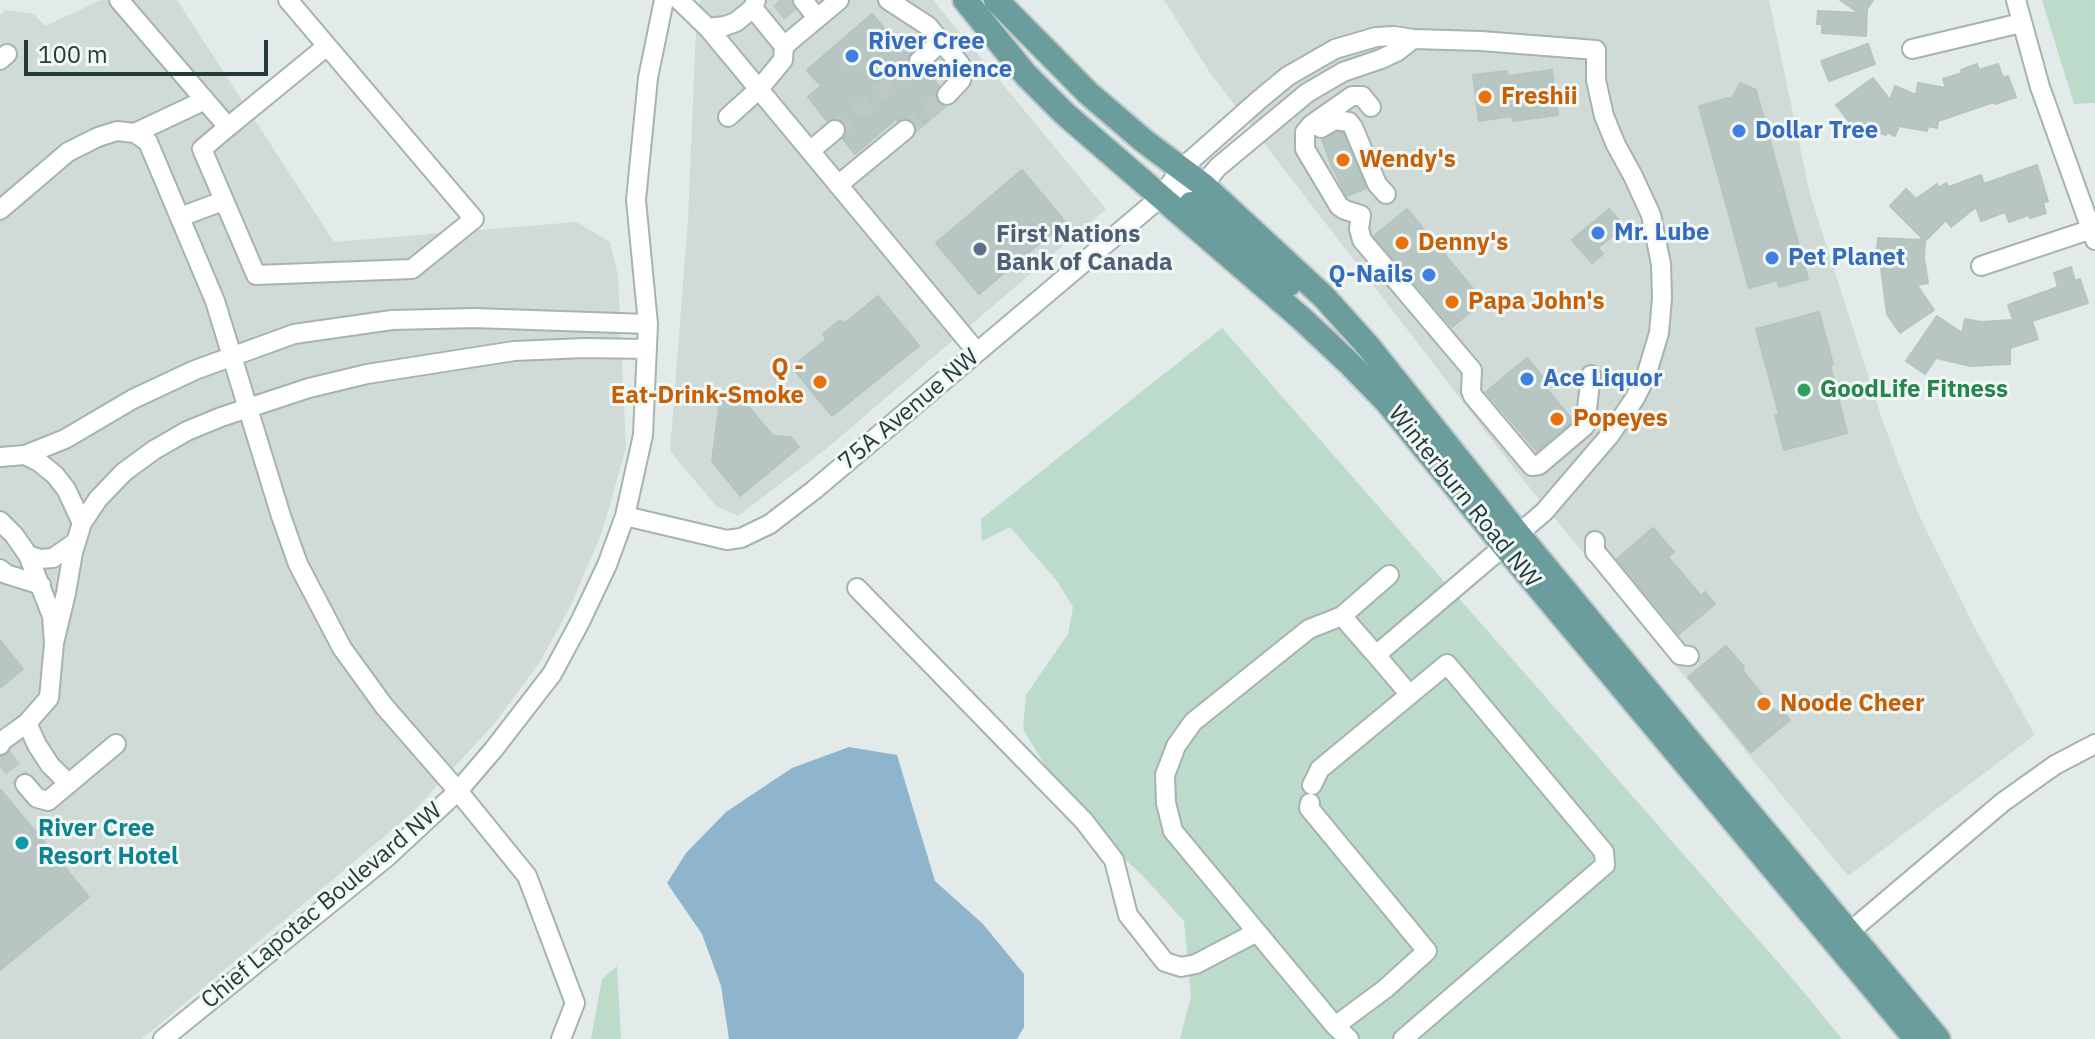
<!DOCTYPE html>
<html>
<head>
<meta charset="utf-8">
<style>
	body { margin:0 }
	#map { position:relative; width:2095px; height:1039px; overflow:hidden; background:#e2ebe9; font-family:"IBM Plex Sans",sans-serif }
	canvas { display:block }
	.scale { position:absolute; left:24px; top:40px; width:244px; height:36px; box-sizing:border-box; border:4px solid #233b3a; border-top:0; padding-left:10px; font-size:24px; line-height:28px; white-space:nowrap; color:#233b3a; -webkit-text-stroke:6px #f2f8f6; paint-order:stroke }
</style>
</head>
<body>
<div id="map">
<canvas width="2095" height="1039"></canvas>
<div class="scale">100 m</div>
</div>
<script>
const ctx = document.querySelector('canvas').getContext('2d');
ctx.lineJoin = 'round';
function paint(path, color) { ctx.fillStyle = color; ctx.fill(path, 'evenodd'); }
const shape = rows => new Path2D(rows.map(r => 'M' + r).join(''));
function trace(path, color, width, dash) { ctx.strokeStyle = color; ctx.lineWidth = width; ctx.lineCap = dash ? 'butt' : 'round'; ctx.setLineDash(dash || []); ctx.stroke(path); }
function drawText(font, color, halo, rows, align = 'center') {
  ctx.font = font + ' "IBM Plex Sans",sans-serif'; ctx.lineWidth = 6; ctx.setLineDash([]); ctx.textBaseline = 'middle'; ctx.strokeStyle = halo; ctx.fillStyle = color; for (const [text, x, y, turn = 0] of rows) {
    ctx.save(); ctx.translate(x, y); ctx.rotate((+turn || 0) * Math.PI / 180); ctx.textAlign = isNaN(turn) ? turn : align; if (halo) ctx.strokeText(text, 0, 0); ctx.fillText(text, 0, 0); ctx.restore();
  }
}
paint(shape([
	[101,0,177,0,334,242,576,222,610,242,618,276,626,448,602,532,571,605,540,662,494,724,411,814,142,1039,0,1039,0,15,5,10,34,14,45,26],
	[701,0,933,0,1106,209,826,449,738,516,716,506,670,451,688,218,697,8],
	[1164,0,1769,0,1810,194,1883,422,1917,511,1972,623,2035,735,1848,876,1516,471,1210,73]
]), '#d0dbd8');
paint(shape([
	[2042,0,2095,0,2095,103,2074,104],
	[1222,328,1798,985,1842,1039,1180,1039,1191,996,1184,921,1140,873,1093,830,1056,784,1023,729,1026,695,1068,634,1073,607,1057,581,1010,527,982,541,981,519],
	[617,966,621,1039,591,1039,602,979]
]), '#bcdbcb');
paint(shape([
	[849,747,897,755,935,881,983,924,1024,974,1024,1027,1017,1039,729,1039,721,986,702,934,667,883,686,853,726,812,792,768]
]), '#8eb5cc');
const building = shape([
	[1840,0,1873,0,1867,9,1866,36,1822,33,1822,24,1817,24,1818,11,1859,13,1840,0],
	[872,14,897,43,901,40,911,52,907,62,910,69,920,73,926,70,939,86,936,92,935,98,938,103,945,107,917,130,915,123,910,119,904,118,898,121,896,119,855,154,843,139,846,133,845,123,838,119,827,121,808,97,821,86,807,70,872,14],
	[1868,44,1875,64,1829,81,1821,61,1868,44],
	[1977,64,1979,70,1998,64,2003,78,2008,76,2016,97,1995,104,1994,102,1938,121,1937,128,1928,126,1927,131,1899,126,1895,136,1887,132,1886,135,1854,122,1851,124,1836,105,1873,78,1890,100,1895,86,1916,95,1918,83,1946,88,1943,79,1962,73,1961,70,1977,64],
	[1552,70,1558,115,1513,121,1512,116,1479,121,1473,75,1507,71,1508,76,1552,70],
	[1740,83,1756,90,1808,279,1779,287,1777,280,1749,288,1699,106,1733,97,1740,83],
	[1337,132,1343,133,1366,188,1347,196,1334,170,1333,170,1322,140,1337,132],
	[2037,165,2048,201,2043,203,2046,213,2030,218,2029,215,2009,222,2005,212,1981,221,1976,207,1951,227,1946,220,1925,241,1924,258,1928,283,1917,285,1934,310,1900,333,1887,314,1880,260,1876,260,1878,238,1924,240,1890,206,1906,189,1916,199,1937,184,1939,188,1946,183,1949,187,1981,175,1984,184,2037,165],
	[1022,170,1065,222,979,294,936,243,1022,170],
	[1407,209,1483,301,1452,327,1374,236,1407,209],
	[1609,209,1624,226,1598,248,1603,254,1592,263,1572,240,1609,209],
	[2071,267,2075,281,2080,279,2088,303,2032,321,2038,339,2010,348,2010,364,1971,366,1936,358,1925,374,1906,361,1937,316,1962,333,1965,319,1980,322,2013,320,2008,305,2058,287,2054,273,2071,267],
	[878,296,919,346,832,416,792,367,826,340,823,334,840,320,845,323,878,296],
	[1819,312,1833,364,1830,365,1847,433,1784,450,1775,415,1779,414,1756,329,1819,312],
	[1527,358,1548,384,1545,387,1573,421,1537,451,1486,392,1527,358],
	[734,390,773,436,791,437,799,447,740,496,712,461,720,401,734,390],
	[1653,528,1674,552,1668,557,1701,596,1705,592,1715,604,1679,634,1617,559,1653,528],
	[0,640,23,669,0,688,0,640],
	[1726,646,1744,667,1743,671,1776,712,1781,709,1790,720,1751,752,1688,677,1726,646],
	[0,789,89,897,0,970,0,789]
]);
paint(building, '#b7c6c3');
trace(building, '#b5c4c1', 2);
trace(shape([
	[780,0,792,15],
	[835,130,919,61],
	[905,130,947,95],
	[2,755,25,784]
]), '#bcc8c6', 18, [18, 9]);
const minor = shape([
	[119,0,228,127,202,149,256,275,412,269,474,219,288,0],
	[679,0,708,28,977,352],
	[756,0,753,8,784,46],
	[803,0,817,18],
	[888,0,928,26,960,64,963,72,961,80,947,95],
	[2016,0,2040,87,2095,240],
	[708,28,725,26,736,22,753,8],
	[1912,49,2021,23],
	[0,60,7,54],
	[919,61,942,42],
	[1371,107,1362,96,1352,96,1312,124,1305,132,1305,149,1339,206,1345,210,1361,215,1359,229,1362,240,1472,370,1471,391,1473,396,1532,466,1539,465,1585,426,1591,375],
	[728,117,759,89,783,60,784,46,839,0],
	[228,127,327,46],
	[1321,128,1335,120,1349,122,1353,127,1377,184,1386,194],
	[135,133,205,100],
	[810,151,835,130],
	[838,185,905,130],
	[1161,197,1203,185,1218,167,1307,93,1343,72,1381,59,1398,51,1413,39],
	[0,210,68,152,98,137,117,131,135,133,148,142,215,301,281,516,298,564,342,648,384,706,458,791,527,876,575,1003,561,1039],
	[180,217,223,201],
	[1981,266,2095,228],
	[25,455,39,462,55,475,66,489,82,523],
	[0,457,25,455,65,439,133,399,195,370,294,334,392,320,474,318,648,324],
	[625,516,727,540,741,538,770,524,814,490,1161,197,1181,169,1260,99,1288,76,1335,49,1376,37,1394,36,1413,39,1481,41,1596,50,1596,80,1604,116,1616,145,1633,176,1651,215,1661,264,1662,298,1659,333,1646,376,1635,398,1610,435,1544,512,1376,655,1342,616,1309,629,1193,722,1176,746,1165,775,1166,803,1173,831,1335,1026,1349,1039],
	[0,521,14,535,28,555,52,616,54,643,49,698,27,723,37,745,50,765,68,783],
	[1595,541,1595,552,1599,556,1680,655,1689,656],
	[28,555,40,559,53,558,76,542],
	[0,569,6,574,41,585],
	[857,588,1084,821,1114,860,1128,915,1165,962,1181,967,1196,964,1257,932],
	[1342,616,1389,575],
	[54,643,66,593,73,552,82,523,98,499,124,472,154,450,187,431,221,417,309,388,367,374,514,351,585,348,647,349],
	[1376,655,1410,695],
	[0,745,2,741,27,723],
	[25,784,37,798,48,801,116,744],
	[1312,785,1320,769,1447,664,1604,852,1605,865,1403,1039],
	[1310,803,1309,808,1427,951,1385,989,1335,1026],
	[1840,940,2003,802,2055,765,2095,744],
	[163,1039,387,857,458,791,494,749,552,674,580,622,607,565,625,516,643,435,648,324,636,200,648,78,664,0]
]);
const major = shape([
	[965,0,1026,75,1065,114,1301,318,1349,363,1387,402,1504,546,1916,1039],
	[996,0,1088,93,1144,141,1203,185,1324,297,1368,346,1518,534,1694,747,1938,1039],
	[1191,204,1219,224,1289,284]
]);
trace(minor, '#a5b3b1', 22);
trace(major, '#c1c8c8', 28);
trace(minor, '#fff', 18);
trace(major, '#6a9d9c', 24);
for (const [x, y, r, color] of [
	[852,56,8,"#3f7fe0"],
	[1485,97,8,"#e8710a"],
	[1739,131,8,"#3f7fe0"],
	[1343,160,8,"#e8710a"],
	[1598,233,8,"#3f7fe0"],
	[1402,243,8,"#e8710a"],
	[980,249,8,"#5c6f8a"],
	[1772,258,8,"#3f7fe0"],
	[1429,275,8,"#3f7fe0"],
	[1452,302,8,"#e8710a"],
	[1527,379,8,"#3f7fe0"],
	[820,382,8,"#e8710a"],
	[1804,390,8,"#2e9e5b"],
	[1557,419,8,"#e8710a"],
	[1764,704,8,"#e8710a"],
	[22,843,8,"#0f9aa8"]
]) { const dot = new Path2D(); dot.arc(x, y, r, 0, 2 * Math.PI); ctx.fillStyle = color; ctx.fill(dot); trace(dot, '#f2f8f6', 3); }
drawText('bold 24px', '#366cbe', '#f2f8f6', [
	["River Cree",868,42],
	["Convenience",868,70],
	["Dollar Tree",1755,131],
	["Mr. Lube",1614,233],
	["Pet Planet",1788,258],
	["Q-Nails",1413,275,"right"],
	["Ace Liquor",1543,379]
], 'left');
drawText('bold 24px', '#c56008', '#f2f8f6', [
	["Freshii",1501,97],
	["Wendy's",1359,160],
	["Denny's",1418,243],
	["Papa John's",1468,302],
	["Q -",804,368,"right"],
	["Eat-Drink-Smoke",804,396,"right"],
	["Popeyes",1573,419],
	["Noode Cheer",1780,704]
], 'left');
drawText('bold 24px', '#4e5e75', '#f2f8f6', [
	["First Nations",996,235],
	["Bank of Canada",996,263]
], 'left');
drawText('bold 24px', '#27864d', '#f2f8f6', [
	["GoodLife Fitness",1820,390]
], 'left');
drawText('24px', '#233b3a', '#f2f8f6', [
	["75A Avenue NW",909,410,-40],
	["Winterburn Road NW",1464,497,51],
	["Chief Lapotac Boulevard NW",322,906,-40]
]);
drawText('bold 24px', '#0d838f', '#f2f8f6', [
	["River Cree",38,829],
	["Resort Hotel",38,857]
], 'left');
</script>
</body>
</html>
